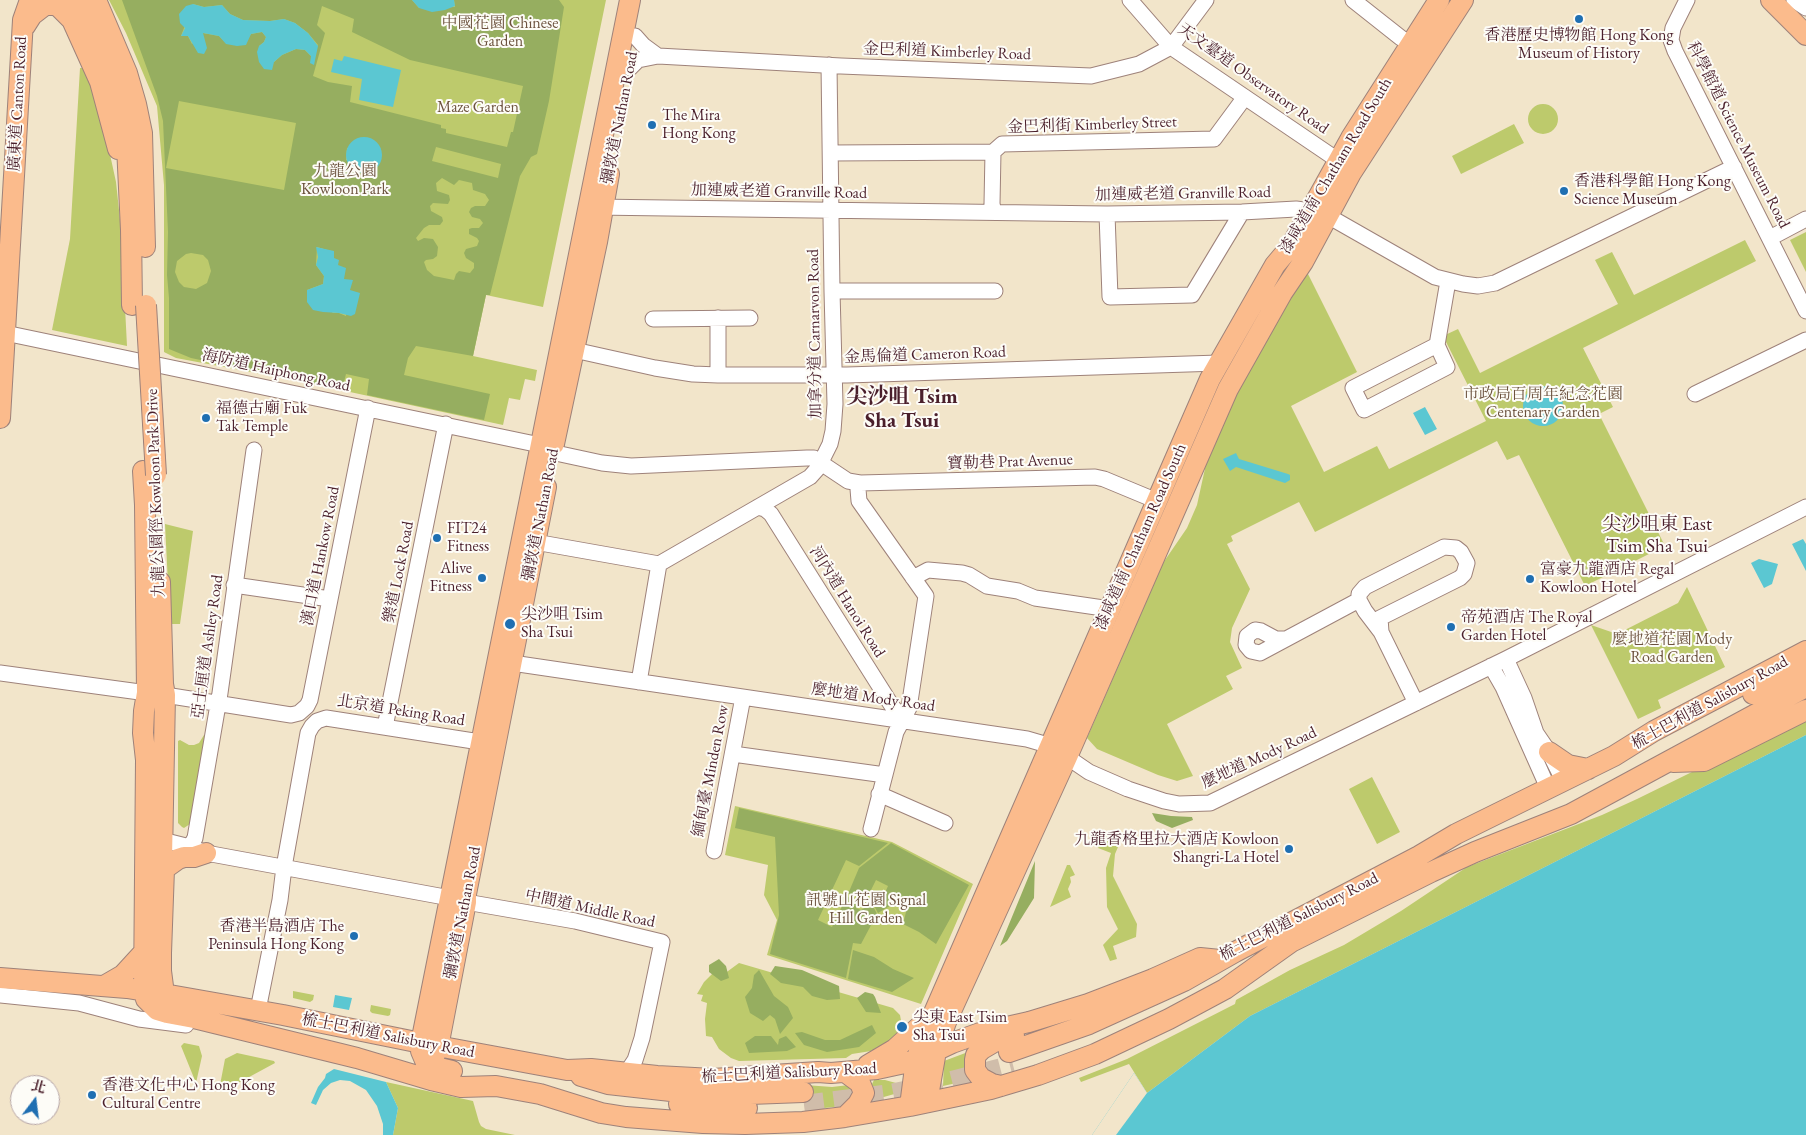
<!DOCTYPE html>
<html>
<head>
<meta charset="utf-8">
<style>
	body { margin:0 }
	#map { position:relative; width:1806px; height:1135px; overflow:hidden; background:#f2e5ca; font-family:"EB Garamond","Noto Serif TC",serif }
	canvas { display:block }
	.north { position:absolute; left:10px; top:1075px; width:50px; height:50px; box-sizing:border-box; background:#fdfcf7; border:1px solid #b5a4a5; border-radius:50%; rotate:15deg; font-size:14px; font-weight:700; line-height:20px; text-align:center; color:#4a1f2b }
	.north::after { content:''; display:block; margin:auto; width:18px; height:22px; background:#1f6fb2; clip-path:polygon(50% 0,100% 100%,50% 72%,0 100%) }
</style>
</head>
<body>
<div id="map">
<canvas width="1806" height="1135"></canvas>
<div class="north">北</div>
</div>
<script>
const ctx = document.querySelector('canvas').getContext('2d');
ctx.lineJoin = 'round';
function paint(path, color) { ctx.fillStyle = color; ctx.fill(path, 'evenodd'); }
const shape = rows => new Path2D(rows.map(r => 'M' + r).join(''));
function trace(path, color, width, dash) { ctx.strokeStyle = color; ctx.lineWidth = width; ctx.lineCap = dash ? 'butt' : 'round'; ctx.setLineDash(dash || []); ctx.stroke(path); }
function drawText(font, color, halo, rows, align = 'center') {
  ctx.font = font + ' "EB Garamond","Noto Serif TC",serif'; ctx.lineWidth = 4; ctx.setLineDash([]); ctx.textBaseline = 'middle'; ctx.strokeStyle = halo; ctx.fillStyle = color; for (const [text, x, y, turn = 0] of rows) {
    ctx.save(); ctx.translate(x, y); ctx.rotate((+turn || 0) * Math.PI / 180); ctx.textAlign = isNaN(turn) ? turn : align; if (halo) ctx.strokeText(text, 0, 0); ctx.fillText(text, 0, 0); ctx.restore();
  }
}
paint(shape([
	[109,0,606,0,543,307,486,295,473,356,537,370,535,381,525,379,520,400,509,398,503,425,299,381,176,358,164,352,164,185,157,106,126,33],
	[80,68,84,68,93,91,106,136,116,182,121,229,127,346,52,330,70,239],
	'1528 119a15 15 0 1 1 30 0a15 15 0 1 1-30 0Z',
	[1514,124,1524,143,1461,174,1452,156],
	[1806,232,1806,272,1790,240],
	[1745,240,1756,261,1583,348,1613,407,1599,414,1665,546,1585,586,1519,455,1507,460,1497,441,1315,532,1299,502,1231,536,1233,541,1227,544,1250,589,1232,628,1230,642,1242,668,1226,676,1233,689,1167,724,1193,776,1177,781,1158,775,1097,749,1087,738,1163,563,1187,528,1197,505,1206,464,1249,367,1306,270,1357,372,1291,406,1324,472,1377,446,1389,469,1486,421,1443,336,1458,329,1480,373,1618,304,1595,260,1612,252,1634,295],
	[165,524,193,531,180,624,170,624],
	[1687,587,1725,667,1658,700,1661,708,1638,719,1591,625,1617,634,1678,603],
	[1806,716,1806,735,1250,1016,1147,1093,1129,1064,1081,1082,1079,1078,1127,1059,1235,1004,1236,1000,1290,970,1344,945,1401,911,1467,867,1602,815,1637,799],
	[204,735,205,735,190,824,184,828,182,827,178,823,178,741,180,740,189,745,194,745,199,743],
	[1372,777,1400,832,1377,844,1349,789],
	[735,806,892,842,973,884,921,1004,767,955,777,920,764,895,768,865,725,855],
	[1121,832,1124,833,1115,854,1113,876,1137,924,1136,937,1113,946,1117,959,1110,961,1103,945,1118,929,1107,907,1106,868,1111,853,1098,848,1107,836],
	[1067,865,1070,865,1075,875,1070,877,1071,882,1068,889,1071,897,1050,907],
	[739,963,893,1008,900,1015,902,1026,898,1032,888,1042,871,1051,852,1054,846,1058,739,1061,731,1058,719,1049,712,1037,706,1036,705,1019,707,1003,701,1001,703,995,697,994,704,982,713,973,724,974],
	[293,991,314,995,313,1000,310,1002,293,998],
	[371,1005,391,1009,390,1015,388,1016,372,1013,370,1011],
	[184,1043,199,1046,202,1056,196,1083,181,1046],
	[976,1049,970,1080,943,1086,944,1061],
	[237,1053,274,1061,275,1063,227,1089,223,1088,220,1085,225,1059],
	[874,1080,885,1080,896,1083,899,1086,898,1093,873,1100,874,1092,872,1084],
	[386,1082,473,1101,479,1122,481,1126,486,1129,515,1135,393,1135,398,1108],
	[805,1085,832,1087,849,1085,856,1093,842,1106,807,1110]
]), '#bdca6c');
paint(shape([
	[122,0,412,0,419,8,455,7,454,0,559,0,564,7,549,101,537,154,531,157,520,176,490,295,486,295,473,356,416,346,408,358,404,375,490,394,484,420,367,395,369,379,346,374,342,390,191,358,169,349,169,298,167,275,168,232,163,121,157,96],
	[193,4,204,7,222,5,230,14,243,20,270,21,284,19,295,23,308,33,318,45,311,56,305,50,296,49,282,55,274,62,259,46,264,42,266,37,262,32,251,34,248,38,227,44,219,36,203,33,192,44,188,36,181,36],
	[322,6,354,19,352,32,410,60,523,86,513,132,511,132,507,147,446,133,446,129,441,128,441,125,350,102,352,86,328,82,313,76,325,33,317,25],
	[179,101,296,123,284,190,166,168],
	[380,147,381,159,375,169,370,171,364,173,346,160,347,148],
	[436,147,501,164,498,178,432,161],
	[442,178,454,185,459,180,472,183,473,190,485,194,489,200,485,206,475,206,471,208,469,212,472,217,480,219,483,223,479,228,472,228,469,229,469,234,477,238,479,241,477,246,466,249,464,253,466,258,474,263,474,268,470,273,459,271,456,274,454,280,434,276,427,270,424,262,426,260,433,259,437,256,438,247,433,239,424,238,418,241,416,238,424,228,429,225,440,225,443,221,442,217,431,211,430,206,433,203,448,204,450,200,449,195,437,191,436,183],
	[317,247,334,252,334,259,350,291,346,316,339,313,333,313,307,290,323,284,324,276,316,265],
	[191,253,203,255,208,260,211,271,207,283,196,289,184,287,179,282,175,272,177,261,186,254],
	[739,808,888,843,859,866,846,860,818,920,832,927,847,896,857,904,856,908,861,910,872,904,877,914,861,944,853,943,846,978,770,954,779,915,775,837,735,828],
	[1152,813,1171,816,1192,817,1193,820,1172,828,1156,821],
	[891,843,969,885,936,944,919,932,903,924,906,912,898,901,878,913,873,904,884,895,888,886,876,880,871,890,861,895,848,894,859,868],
	[1035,861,1034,898,1007,941,1000,946],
	[853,950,874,957,893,969,914,978,892,992,848,979],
	[719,959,726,966,729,978,721,981,709,972,709,965],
	[775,966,802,970,839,986,840,999,827,1000,812,996,803,987,781,983,770,974],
	[759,970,774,996,788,1007,793,1018,780,1034,775,1019,770,1015,763,1021,750,1013,745,997,752,988,754,975],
	[865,992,873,994,875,997,881,1013,866,1012,857,998],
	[872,1025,876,1033,859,1047,827,1052,804,1045,795,1033,802,1032,825,1040,840,1040],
	[755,1036,771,1036,778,1045,779,1039,786,1036,796,1047,787,1051,749,1053,745,1043]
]), '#96ae60');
paint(shape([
	[412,0,454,0,455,6,445,10,432,12,419,8],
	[193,4,204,7,222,5,230,14,243,20,270,21,284,19,295,23,308,33,318,46,314,65,310,63,311,56,305,50,296,49,282,55,274,62,272,70,264,69,259,62,257,52,259,46,264,42,266,37,262,32,251,34,246,45,237,46,226,44,219,36,203,33,207,48,204,54,198,53,188,36,181,36,185,28,180,23,179,14,186,6],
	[344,56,401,70,393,107,359,100,362,79,331,72,334,59,342,61],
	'346 155a18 18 0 1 1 36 0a18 18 0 1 1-36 0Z',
	[316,247,334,251,334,258,339,260,338,265,346,268,344,279,353,280,350,290,360,293,355,314,351,316,339,313,323,312,313,310,307,302,307,290,323,284,324,276,316,265,318,257],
	'1523 406a20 20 0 1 1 40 0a20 20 0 1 1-40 0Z',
	[1425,407,1437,429,1425,435,1413,413],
	[1236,453,1239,459,1288,474,1290,475,1290,480,1285,483,1236,467,1230,471,1223,459],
	[1803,539,1806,544,1806,571,1792,544],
	[1759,559,1778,564,1772,584,1764,588,1751,563],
	[1806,735,1806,1135,1092,1135,1134,1073,1147,1093,1250,1016],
	[335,995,352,998,349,1010,333,1007],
	[334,1069,386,1082,398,1108,393,1135,383,1135,383,1124,377,1106,366,1090,350,1081,340,1080,331,1083,323,1090,316,1105,311,1103,318,1087,325,1078,326,1074]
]), '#5bc7d2');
paint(shape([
	[1134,1073,1147,1093,1116,1135,1092,1135]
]), '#f2e5ca');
trace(shape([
	[804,1105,890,1094,940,1084,1013,1065]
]), '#d0bdaa', 20, [20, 10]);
const minor = shape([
	[1130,0,1171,47,1339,161],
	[1353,0,1401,38,1411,44],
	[1687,0,1673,28,1671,40,1675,51,1806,311],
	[1794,0,1806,8],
	[635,36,643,45,658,56],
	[630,68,638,60,658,56,841,66,1091,76,1139,64,1171,47,1206,0],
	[993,152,992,204,994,212],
	[831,153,993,152,1002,144,1214,139,1245,97],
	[594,207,1107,214,1242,212,1296,209,1311,211,1335,220,1435,277,1463,284,1478,286,1495,283,1734,167],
	[1107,214,1110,297,1192,295,1242,212],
	[1770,238,1806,219],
	[832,291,995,291],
	[718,318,718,375],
	[653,319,750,318],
	[5,333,540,445,551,452,602,463,631,466,807,458,814,458,821,463,848,481,860,483,1095,477,1104,479,1157,501],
	[1437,345,1353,388,1364,410,1447,367,1437,345,1448,281],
	[574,350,655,368,693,374,718,375,847,375,1219,363],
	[1695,394,1806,340],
	[860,483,858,489,859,501,926,596,909,708,896,732,871,829],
	[758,507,765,509,771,514,892,706,903,720],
	[535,542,659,564,810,477,818,468,830,444,833,431,835,404,832,291,829,65],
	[913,578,928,570,962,573,969,575,987,586,1018,591,1035,598,1110,609],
	[234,585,330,599],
	[1381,632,1380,618,1460,578,1464,574,1467,563,1461,552,1456,548,1444,547,1365,587,1359,594,1359,600,1365,611,1381,632,1416,703],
	[1285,639,1276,639,1261,631,1255,630,1247,636,1246,645,1251,651,1260,653,1359,600],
	[1506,659,1524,698,1536,733,1549,752,1564,782],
	[512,663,1027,739,1051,746,1089,772,1128,789,1164,801,1179,804,1210,803,1506,659,1806,507],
	[1491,666,1503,687,1548,788],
	[0,673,147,693],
	[639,682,659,564],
	[165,695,291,715,299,713,307,706,310,700,368,408],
	[385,727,446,424],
	[733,754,885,775],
	[879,794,945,823],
	[154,835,162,840,190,847,206,853,450,898],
	[190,847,195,838,220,693,254,450],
	[714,851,743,697],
	[466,902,575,921,662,942,642,1038,635,1060,627,1072],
	[0,995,79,1003,139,1019,186,1025],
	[258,1010,280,900,284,867,308,733,312,726,317,721,326,718,480,742]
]);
const major = shape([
	[63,0,100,82,118,149],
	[79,0,112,74,121,101,126,125,131,230,132,305],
	[96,0,127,73,136,104,142,133,145,247],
	[1771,0,1806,35],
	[25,26,32,15,45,5,55,5,59,7,71,19],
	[0,418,23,20,30,0],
	[554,444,597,242,609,174],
	[143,471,145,505,147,693,144,711,143,733,146,760,144,991,146,999,157,1010,167,1013,194,1018,357,1058,431,1080,461,1087,496,1086,540,1094,601,1113,626,1117,703,1123,745,1124,803,1122,845,1117,910,1106,991,1089,1038,1075,1095,1054,1169,1019,1225,989,1291,942,1431,872,1475,852,1571,814,1806,687],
	[160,582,163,684,165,695,162,858,164,869,161,953,161,971,164,994],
	[1753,694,1806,669],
	[1549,752,1568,765,1588,769],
	[1673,762,1704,761,1806,710],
	[164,869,178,859,184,857,194,857,206,853],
	[0,978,127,988,164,994,283,1015,421,1043,567,1070,591,1069,657,1076,713,1079,818,1072,831,1073,877,1069,900,1064,916,1060,952,1043,980,1033,1029,1022,1088,1004,1153,979,1200,958,1220,960],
	[104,986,123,975,145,951],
	[1009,1052,1089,1024,1184,981,1235,952,1419,856,1456,834,1614,756,1654,731,1806,651],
	[433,1059,438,1047,466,902,466,894,546,487],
	[868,1065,895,1049,930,1017],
	[452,1071,427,1065,421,1051,421,1043,630,0],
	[845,1072,860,1083,864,1093,858,1104,845,1117],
	[581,1076,608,1084,671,1091,750,1094,803,1092],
	[1001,1086,992,1084,981,1078,975,1070,975,1060,976,1055,982,1049,994,1042,1011,1038,1014,1035],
	[927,1102,936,1051,946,1022,1067,757,1228,389,1282,293,1303,262,1351,173,1463,0],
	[679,1104,707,1108,747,1108],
	[910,1106,916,1060,933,1015,1210,379,1275,265,1291,246,1351,138,1439,0]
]);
trace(minor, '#9e827a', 17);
trace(major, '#9e827a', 22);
trace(minor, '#fff', 15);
trace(major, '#fbbb8c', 20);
const majorBridge = shape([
	[146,305,156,475]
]);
trace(majorBridge, '#9e827a', 22, []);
trace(majorBridge, '#fbbb8c', 20);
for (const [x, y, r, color] of [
	[1579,19,5,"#1f6fb2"],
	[652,125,5,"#1f6fb2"],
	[1564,191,5,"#1f6fb2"],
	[206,418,5,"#1f6fb2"],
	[437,538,5,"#1f6fb2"],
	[482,578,5,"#1f6fb2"],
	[1530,579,5,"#1f6fb2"],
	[510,624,6,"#1f6fb2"],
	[1451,627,5,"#1f6fb2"],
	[1289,849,5,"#1f6fb2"],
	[354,936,5,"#1f6fb2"],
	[902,1027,6,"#1f6fb2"],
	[92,1095,5,"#1f6fb2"]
]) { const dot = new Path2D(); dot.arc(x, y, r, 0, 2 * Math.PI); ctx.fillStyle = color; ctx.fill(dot); trace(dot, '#fdfcf7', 2); }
drawText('16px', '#6c523e', '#fdfcf7', [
	["中國花園 Chinese",500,24],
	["Garden",500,42],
	["Maze Garden",478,108],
	["九龍公園",345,172],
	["Kowloon Park",345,190],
	["市政局百周年紀念花園",1543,395],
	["Centenary Garden",1543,413],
	["麼地道花園 Mody",1672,640],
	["Road Garden",1672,658],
	["訊號山花園 Signal",866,901],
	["Hill Garden",866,919]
]);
drawText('16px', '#4a1f2b', '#fdfcf7', [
	["香港歷史博物館 Hong Kong",1579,36,"center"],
	["Museum of History",1579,54,"center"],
	["The Mira",662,116],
	["Hong Kong",662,134],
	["香港科學館 Hong Kong",1574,182],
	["Science Museum",1574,200],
	["福德古廟 Fuk",216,409],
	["Tak Temple",216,427],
	["FIT24",447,529],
	["Fitness",447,547],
	["Alive",472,569,"right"],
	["Fitness",472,587,"right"],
	["富豪九龍酒店 Regal",1540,570],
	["Kowloon Hotel",1540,588],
	["尖沙咀 Tsim",521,615],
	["Sha Tsui",521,633],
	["帝苑酒店 The Royal",1461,618],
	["Garden Hotel",1461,636],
	["九龍香格里拉大酒店 Kowloon",1279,840,"right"],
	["Shangri-La Hotel",1279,858,"right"],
	["香港半島酒店 The",344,927,"right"],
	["Peninsula Hong Kong",344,945,"right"],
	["尖東 East Tsim",913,1018],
	["Sha Tsui",913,1036],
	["香港文化中心 Hong Kong",102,1086],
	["Cultural Centre",102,1104]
], 'left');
drawText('16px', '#4a1f2b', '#fdfcf7', [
	["金巴利道 Kimberley Road",947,52,2],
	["天文臺道 Observatory Road",1253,79,35],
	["廣東道 Canton Road",18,104,-87],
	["彌敦道 Nathan Road",620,118,-79],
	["金巴利街 Kimberley Street",1092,125,-2],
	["科學館道 Science Museum Road",1738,135,63],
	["漆咸道南 Chatham Road South",1336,166,-59],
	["加連威老道 Granville Road",779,192,1],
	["加連威老道 Granville Road",1183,194,-1],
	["加拿分道 Carnarvon Road",815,334,-91],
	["金馬倫道 Cameron Road",925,355,-2],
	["海防道 Haiphong Road",276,371,12],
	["寶勒巷 Prat Avenue",1010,462,-2],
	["九龍公園徑 Kowloon Park Drive",156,493,-92],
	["彌敦道 Nathan Road",541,515,-79],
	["漆咸道南 Chatham Road South",1141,537,-66],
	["漢口道 Hankow Road",321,556,-79],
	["樂道 Lock Road",399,572,-79],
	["河內道 Hanoi Road",847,602,58],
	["亞士厘道 Ashley Road",208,647,-82],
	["麼地道 Mody Road",873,698,8],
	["梳士巴利道 Salisbury Road",1710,703,-29],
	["北京道 Peking Road",401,711,9],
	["麼地道 Mody Road",1259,758,-25],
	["緬甸臺 Minden Row",711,771,-79],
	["中間道 Middle Road",590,909,12],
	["彌敦道 Nathan Road",463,913,-79],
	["梳士巴利道 Salisbury Road",1299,917,-27],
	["梳士巴利道 Salisbury Road",388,1036,11],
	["梳士巴利道 Salisbury Road",789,1073,-3]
]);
drawText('19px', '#4a1f2b', '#fdfcf7', [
	["尖沙咀東 East",1657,525],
	["Tsim Sha Tsui",1657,547]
]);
drawText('bold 21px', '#4a1f2b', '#fdfcf7', [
	["尖沙咀 Tsim",902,397],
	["Sha Tsui",902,421]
]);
</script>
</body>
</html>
